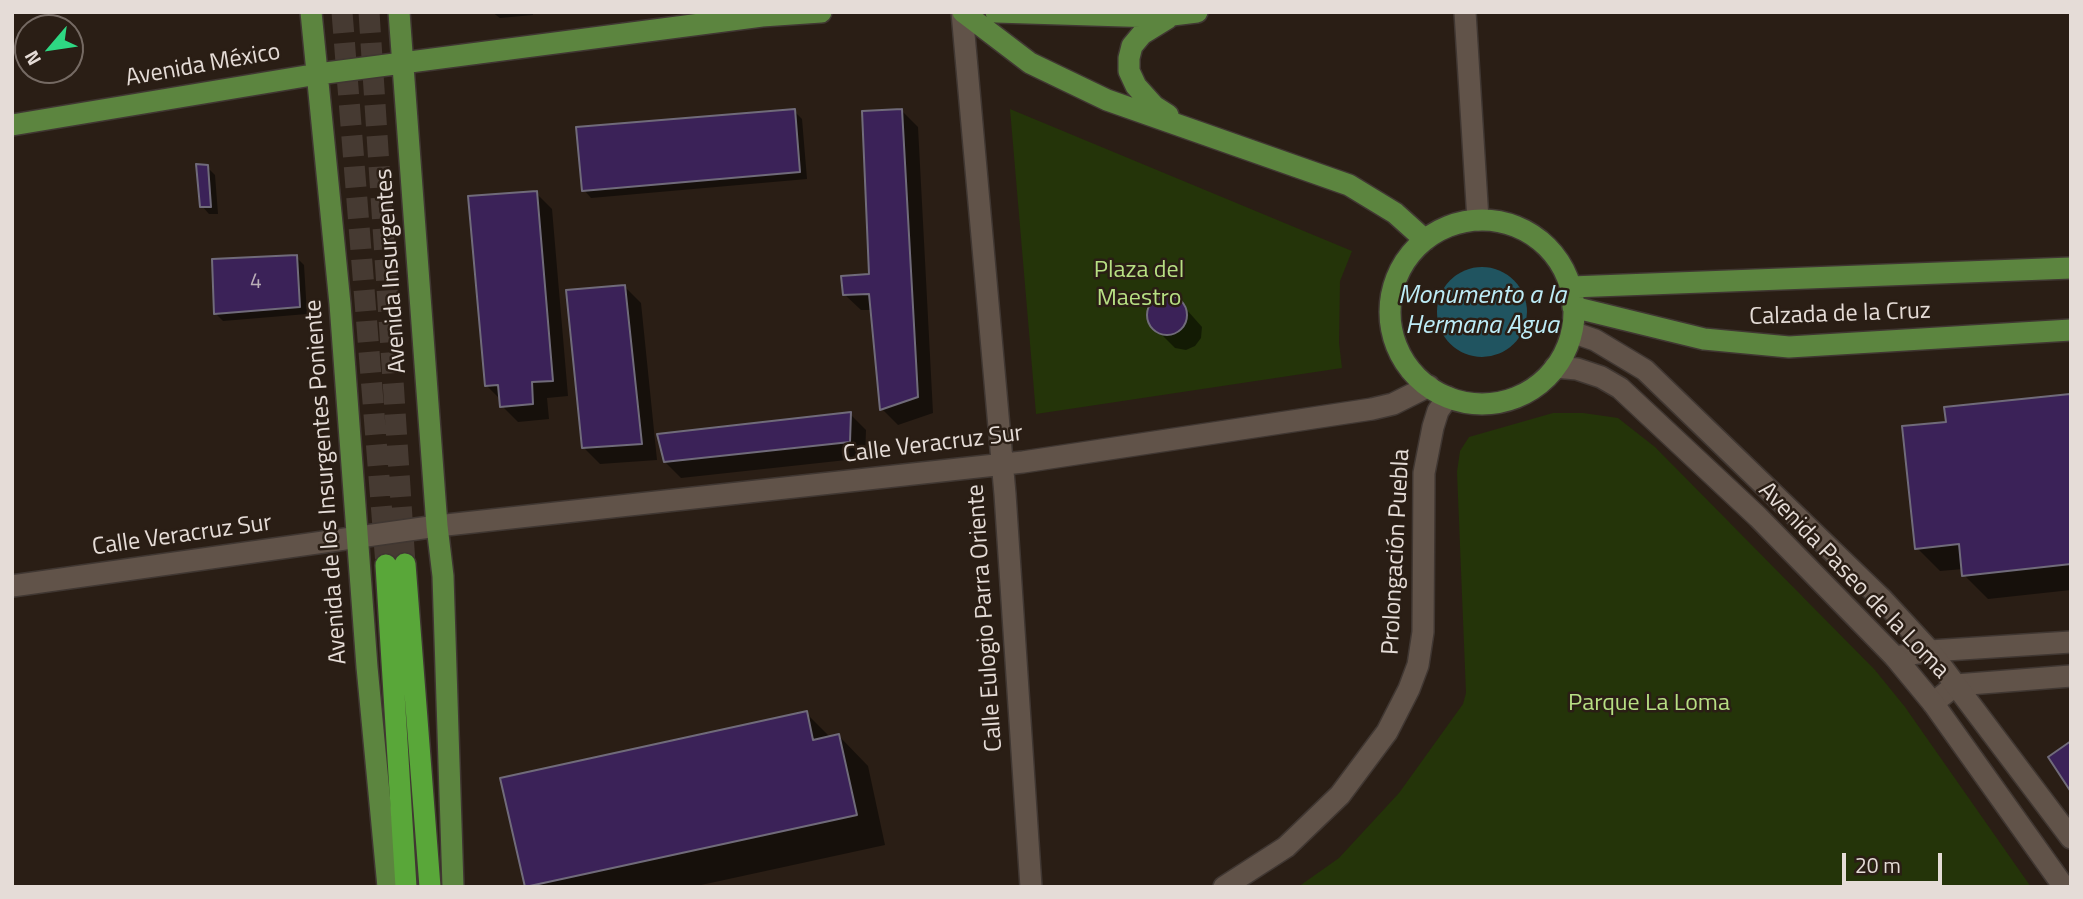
<!DOCTYPE html>
<html>
<head>
<meta charset="utf-8">
<style>
	body { margin:0 }
	#map { position:relative; width:2083px; height:899px; overflow:hidden; background:#2a1e15; font-family:"Titillium Web",sans-serif }
	canvas { display:block }
	.frame { position:absolute; inset:0; border:14px solid #e5dcd7; pointer-events:none }
	.north { position:absolute; left:14px; top:14px; width:70px; height:70px; box-sizing:border-box; background:#2a1e15; border:2px solid #756a63; border-radius:50%; rotate:241deg; font-size:19px; font-weight:700; line-height:28px; text-align:center; color:#e5dcd7 }
	.north::after { content:''; display:block; margin:auto; width:24px; height:32px; background:#2ed883; clip-path:polygon(50% 0,100% 100%,50% 72%,0 100%) }
	.scale { position:absolute; left:1842px; top:853px; width:100px; height:32px; box-sizing:border-box; border:4px solid #e5dcd7; border-top:0; padding-left:9px; font-size:21px; line-height:24px; white-space:nowrap; color:#e5dcd7; -webkit-text-stroke:5px #2a1e15; paint-order:stroke }
</style>
</head>
<body>
<div id="map">
<canvas width="2083" height="899"></canvas>
<div class="frame"></div>
<div class="north">N</div>
<div class="scale">20 m</div>
</div>
<script>
const ctx = document.querySelector('canvas').getContext('2d');
ctx.lineJoin = 'round';
function paint(path, color) { ctx.fillStyle = color; ctx.fill(path, 'evenodd'); }
const shape = rows => new Path2D(rows.map(r => 'M' + r).join(''));
function trace(path, color, width, dash) { ctx.strokeStyle = color; ctx.lineWidth = width; ctx.lineCap = dash ? 'butt' : 'round'; ctx.setLineDash(dash || []); ctx.stroke(path); }
function drawText(font, color, halo, rows, align = 'center') {
  ctx.font = font + ' "Titillium Web",sans-serif'; ctx.lineWidth = 5; ctx.setLineDash([]); ctx.textBaseline = 'middle'; ctx.strokeStyle = halo; ctx.fillStyle = color; for (const [text, x, y, turn = 0] of rows) {
    ctx.save(); ctx.translate(x, y); ctx.rotate((+turn || 0) * Math.PI / 180); ctx.textAlign = isNaN(turn) ? turn : align; if (halo) ctx.strokeText(text, 0, 0); ctx.fillText(text, 0, 0); ctx.restore();
  }
}
paint(shape([
	[1010,109,1352,251,1340,281,1339,343,1342,368,1036,414],
	[1553,413,1583,413,1618,418,1655,447,1875,670,1905,707,2031,887,1298,887,1339,858,1399,793,1463,704,1466,693,1457,472,1460,451,1469,437]
]), '#243409');
paint(shape([
	'1437 312a45 45 0 1 1 90 0a45 45 0 1 1-90 0Z'
]), '#205460');
paint(shape([
	[492,12,533,12,533,15,500,18],
	[794,111,802,119,807,179,591,198,584,190],
	[902,111,918,127,933,413,898,425,882,409,872,310,861,310,844,294,871,276],
	[207,167,215,175,218,214,209,214,202,206],
	[536,193,552,209,568,396,547,398,549,419,518,422,502,406,501,400,486,385],
	[296,257,304,265,307,314,223,321,215,313],
	[625,287,641,303,657,460,600,464,584,448],
	[1170,296,1179,301,1202,327,1201,338,1195,346,1186,350,1175,348,1151,324,1148,314,1151,304,1159,297],
	[2069,396,2071,590,1988,599,1964,575,1963,569,1940,571,1917,548],
	[850,414,866,430,865,458,681,478,665,462],
	[806,713,831,738,839,736,868,766,885,845,692,887,526,887,502,779]
]), '#0007');
const building = shape([
	[795,109,800,172,582,191,576,127,795,109],
	[902,109,918,397,880,410,869,294,843,295,841,276,869,274,862,111,902,109],
	[196,164,208,165,211,207,200,207,196,164],
	[537,191,553,381,532,382,533,404,500,407,498,385,485,386,468,196,537,191],
	[297,255,300,307,214,314,212,259,297,255],
	[625,285,642,444,582,448,566,290,625,285],
	'1147 315a20 20 0 1 1 40 0a20 20 0 1 1-40 0Z',
	[2070,394,2071,564,1962,576,1959,544,1915,549,1902,426,1946,422,1944,407,2070,394],
	[851,412,850,442,664,462,657,434,851,412],
	[807,711,813,740,839,734,857,815,525,887,500,778,807,711],
	[2071,741,2071,792,2048,757,2071,741]
]);
paint(building, '#3b2258');
trace(building, '#706b7a', 2);
trace(shape([
	[342,12,386,565],
	[369,12,405,564]
]), '#463a32', 21, [21, 10]);
const street = shape([
	[962,12,1005,494,1031,887],
	[1465,12,1478,220],
	[12,586,437,526,1023,462,1372,409,1393,404,1429,386],
	[1895,657,1930,651,2071,642],
	[1933,703,1956,685,2071,676],
	[1224,887,1286,847,1340,795,1387,732,1409,689,1418,665,1423,632,1424,473,1433,427,1438,411,1448,397]
]);
const secondary = shape([
	[1572,332,1595,340,1645,370,1882,599,1930,651,2071,838],
	[1555,367,1577,369,1601,377,1620,388,1758,517,1895,657,1933,703,2064,887]
]);
const primary = shape([
	[311,12,340,304,367,667,388,887],
	[399,12,437,526,443,576,453,887],
	[963,12,1030,63,1107,100,1349,185,1395,213,1425,240],
	[996,12,1156,17,1197,12],
	[1168,115,1154,106,1136,86,1129,71,1129,58,1132,46,1142,34,1168,18],
	[12,125,318,74,762,16,821,12],
	'1390 312a92 92 0 1 1 184 0a92 92 0 1 1-184 0Z',
	[1571,287,2071,268],
	[1573,307,1704,339,1789,347,2071,330]
]);
const highway = shape([
	[405,564,430,887],
	[386,565,406,887]
]);
trace(street, '#403732', 24);
trace(secondary, '#403732', 24);
trace(primary, '#403732', 24);
trace(highway, '#403732', 24);
trace(street, '#615349', 21);
trace(secondary, '#615349', 21);
trace(primary, '#5c853f', 21);
trace(highway, '#59a739', 21);
drawText('21px', '#baaeb7', null, [
	["4",256,283]
]);
drawText('24px', '#e5dcd7', '#2a1e15', [
	["Avenida México",203,66,-10],
	["Avenida Insurgentes",392,271,-94],
	["Calzada de la Cruz",1840,315,-2],
	["Calle Veracruz Sur",933,445,-7],
	["Avenida de los Insurgentes Poniente",327,482,-94],
	["Calle Veracruz Sur",182,536,-8],
	["Prolongación Puebla",1397,552,-87],
	["Avenida Paseo de la Loma",1853,581,46],
	["Calle Eulogio Parra Oriente",986,618,-94]
]);
drawText('24px', '#b7df83', '#2a1e15', [
	["Plaza del",1139,271],
	["Maestro",1139,299],
	["Parque La Loma",1649,704]
]);
drawText('italic 26px', '#bdecf7', '#2a1e15', [
	["Monumento a la",1482,297],
	["Hermana Agua",1482,327]
]);
</script>
</body>
</html>
